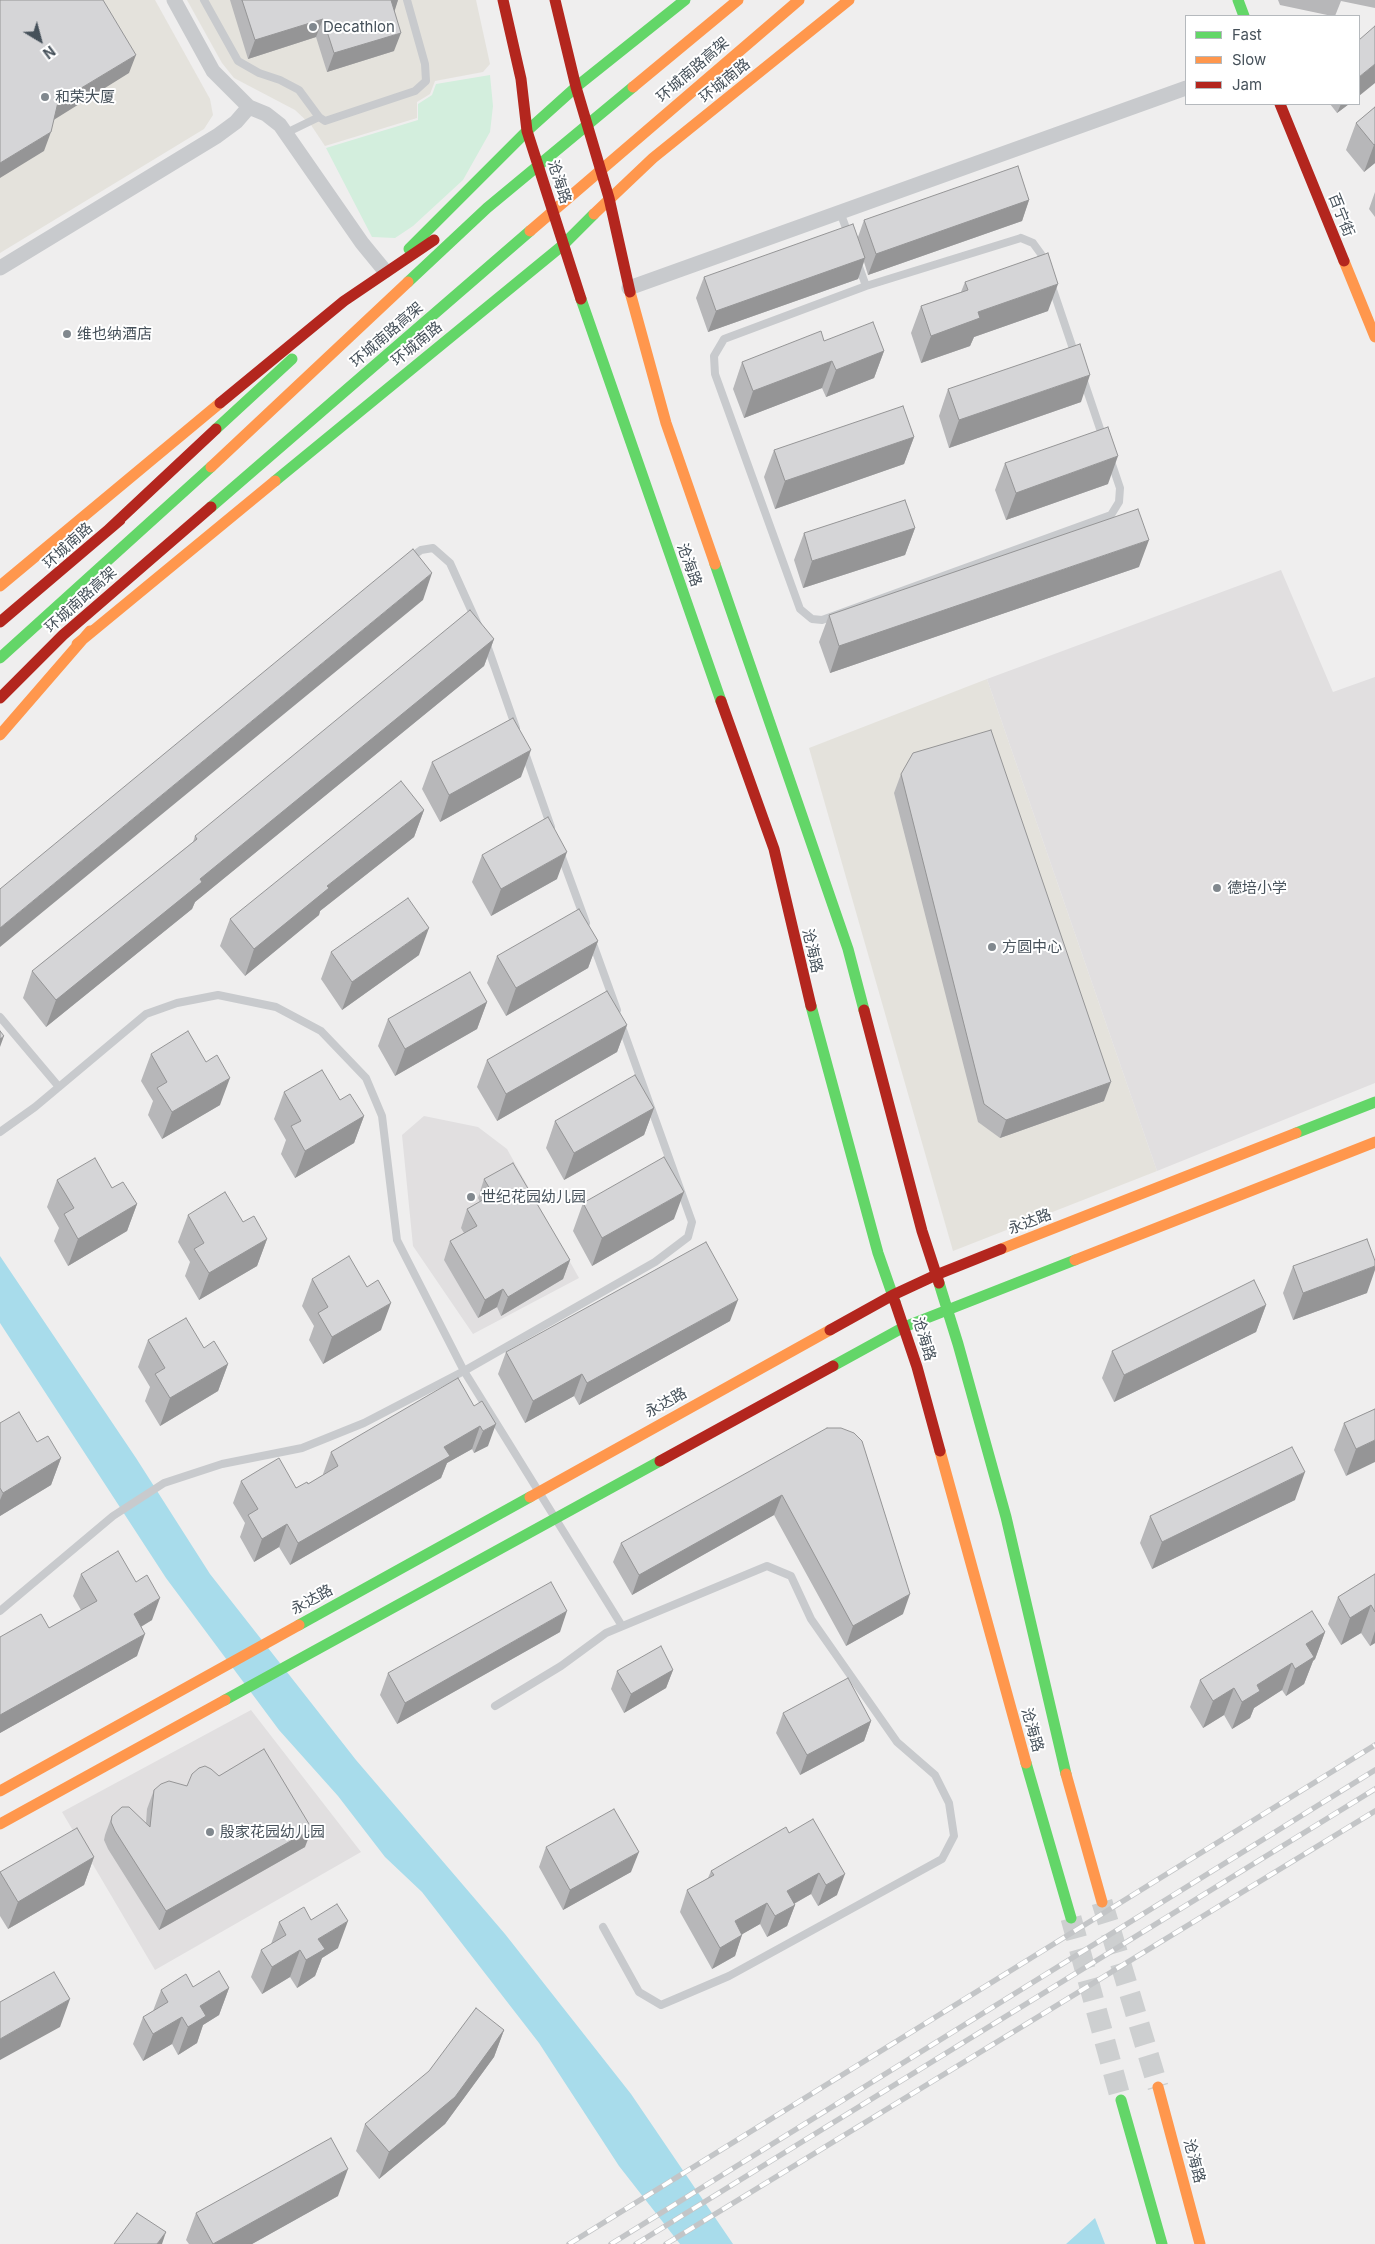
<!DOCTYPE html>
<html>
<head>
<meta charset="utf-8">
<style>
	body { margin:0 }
	#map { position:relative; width:1375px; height:2244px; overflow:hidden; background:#efeeee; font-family:Inter,sans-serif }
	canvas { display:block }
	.legend { position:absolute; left:1185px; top:15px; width:175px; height:90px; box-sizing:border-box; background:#fff; border:1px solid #b5b9bd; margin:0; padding:6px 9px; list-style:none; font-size:15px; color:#46515a }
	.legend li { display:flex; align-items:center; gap:10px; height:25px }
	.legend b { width:25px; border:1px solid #b5b9bd }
	.north { position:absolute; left:15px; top:15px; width:50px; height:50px; -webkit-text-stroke:4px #fff; paint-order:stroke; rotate:143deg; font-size:14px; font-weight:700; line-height:20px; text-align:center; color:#46515a }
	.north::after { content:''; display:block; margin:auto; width:18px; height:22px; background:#46515a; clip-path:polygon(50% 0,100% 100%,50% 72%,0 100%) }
</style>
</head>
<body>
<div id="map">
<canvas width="1375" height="2244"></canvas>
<ul class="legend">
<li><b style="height:6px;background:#63d668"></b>Fast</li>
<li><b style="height:6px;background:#ff974d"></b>Slow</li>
<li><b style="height:6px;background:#b3261e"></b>Jam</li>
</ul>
<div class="north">N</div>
</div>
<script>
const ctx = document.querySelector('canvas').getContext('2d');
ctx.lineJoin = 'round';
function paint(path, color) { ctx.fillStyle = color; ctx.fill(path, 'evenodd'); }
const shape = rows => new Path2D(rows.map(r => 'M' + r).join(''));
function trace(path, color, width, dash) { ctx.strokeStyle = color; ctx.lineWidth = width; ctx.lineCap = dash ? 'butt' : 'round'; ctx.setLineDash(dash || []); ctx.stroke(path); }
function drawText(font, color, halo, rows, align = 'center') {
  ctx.font = font + ' Inter,"Noto Sans SC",sans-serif'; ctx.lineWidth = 4; ctx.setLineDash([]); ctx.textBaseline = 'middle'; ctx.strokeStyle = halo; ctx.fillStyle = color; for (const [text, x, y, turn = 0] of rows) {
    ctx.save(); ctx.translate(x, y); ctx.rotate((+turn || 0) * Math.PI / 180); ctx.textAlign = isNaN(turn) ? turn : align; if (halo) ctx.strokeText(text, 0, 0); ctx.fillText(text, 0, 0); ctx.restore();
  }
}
paint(shape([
	[0,0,155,0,210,99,213,115,204,129,0,253],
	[187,0,476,0,490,64,483,72,435,81,430,94,417,102,417,118,325,146,311,125,295,110,234,78,222,63],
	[987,679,1157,1171,953,1251,809,748]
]), '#e4e2dc');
paint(shape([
	[1281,570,1333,692,1375,677,1375,1083,1157,1171,987,679],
	[424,1116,478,1127,507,1149,579,1278,473,1334,413,1246,402,1135],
	[251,1710,361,1852,155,1970,62,1812]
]), '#e1dfe0');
paint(shape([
	[490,75,493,106,490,132,463,180,413,226,395,238,372,237,326,148,418,120,418,104,432,95,436,84]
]), '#d3eedd');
paint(shape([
	[0,1256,136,1458,210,1574,356,1760,505,1934,631,2094,733,2244,680,2244,619,2166,539,2043,422,1892,385,1857,338,1796,279,1730,166,1578,0,1323],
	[1095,2218,1105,2244,1066,2244]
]), '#a8dceb');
trace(shape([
	[1102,1902,1158,2087],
	[1071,1918,1121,2100]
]), '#cdcfd0', 21, [21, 11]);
trace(shape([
	[204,0,238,61,259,73,280,80,299,90,319,117,325,121,415,91,426,81,425,64,407,0],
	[286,133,319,117],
	[840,212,849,236],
	[1021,238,1033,243,1041,254,1120,488,1119,502,1111,515,822,620,812,619,800,609,715,374,714,356,724,339,866,286,1021,238],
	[857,261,866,286],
	[410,558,421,550,433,548,450,563,478,625],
	[486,642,516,728],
	[524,750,551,827],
	[560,852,586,923],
	[592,941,617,1010],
	[0,1017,59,1087],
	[0,1132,35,1107,146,1014,177,1003,218,995,276,1007,321,1031,366,1078,382,1116,397,1240,464,1371,622,1626],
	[0,1611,113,1516,164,1483,222,1464,302,1448,364,1423,464,1371,655,1262,688,1237,692,1222,621,1024],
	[495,1706,561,1666,606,1633,767,1566,791,1576,811,1619,897,1742,935,1775,949,1803,954,1836,942,1859,729,1976,661,2005,639,1992,603,1927]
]), '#c8cacd', 8);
trace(shape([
	[174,0,213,71,249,107,266,114,280,125,362,243,385,271],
	[0,268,217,136,236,122,249,107],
	[629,288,1186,88]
]), '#c8cacd', 15);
trace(shape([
	[1238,0,1244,16],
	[409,249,527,131,576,87,685,0],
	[408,282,487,208,633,87],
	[581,299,721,701],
	[216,429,292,359],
	[275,481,563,245,594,214],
	[211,507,530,231],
	[715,564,848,949,864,1010],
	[0,658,211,467],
	[811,1006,878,1253,895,1302],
	[1296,1133,1375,1102],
	[939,1283,958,1344,1006,1517,1066,1774],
	[833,1366,904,1327,1075,1260],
	[299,1625,530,1497],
	[225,1700,660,1461],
	[1026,1763,1071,1918],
	[1121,2100,1162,2244]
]), '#63d668', 11);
trace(shape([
	[633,87,738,0],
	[594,214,653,158,849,0],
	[530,231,799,0],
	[1344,261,1375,337],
	[630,292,666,423,715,564],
	[211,467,408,282],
	[0,586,220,403],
	[77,644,275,481],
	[0,735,90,631],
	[1001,1249,1296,1133],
	[1075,1260,1375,1142],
	[940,1451,1026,1763],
	[530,1497,830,1330],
	[1066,1774,1102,1902],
	[0,1791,299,1625],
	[0,1824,225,1700],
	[1158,2087,1200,2244]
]), '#ff974d', 11);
trace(shape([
	[503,0,521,79,527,131,581,299],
	[555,0,576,87,609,198,630,292],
	[1280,104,1344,261],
	[220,403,344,301,434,240],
	[106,532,216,429],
	[0,622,120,520],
	[0,698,63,635,211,507],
	[721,701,774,849,811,1006],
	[864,1010,922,1231,939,1283],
	[895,1302,917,1367,940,1451],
	[830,1330,893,1295,936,1275,1001,1249],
	[660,1461,833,1366]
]), '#b3261e', 11);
const rail = shape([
	[569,2244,1375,1745],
	[611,2244,1375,1770],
	[636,2244,1375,1789],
	[666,2244,1375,1811]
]);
trace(rail, '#c3c5c7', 5.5);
trace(rail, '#fff', 4, [11]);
paint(shape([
	[230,0,398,0,394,11,394,51,327,72,316,37,248,59],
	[1278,0,1375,0,1375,8,1341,1,1335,16,1332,16,1280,5],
	[1330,104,1349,104,1337,113],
	[1375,107,1375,163,1364,172,1346,150,1356,123],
	[1375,192,1375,217,1369,209],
	[1029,200,1022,221,868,275,864,262,858,279,708,332,696,298,704,277,858,237,864,220],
	[965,282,1048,311,974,337,970,346,921,363,911,333,921,306,961,292],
	[824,341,884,351,874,378,826,397,822,388,744,418,733,389,742,362],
	[948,389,1081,402,949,448,939,416],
	[914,437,904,464,775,509,764,477,774,450],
	[1005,463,1108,484,1006,520,995,490],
	[915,528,905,555,803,588,794,560,804,533],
	[1139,567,830,673,819,642,829,615],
	[494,639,484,666,195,902,192,909,46,1027,23,998,32,971,193,842,195,836],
	[432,762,521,777,440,822,422,789],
	[901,774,1104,1101,1000,1138,978,1122,894,793],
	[424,810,414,837,320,911,319,915,245,976,220,946,230,919],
	[482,855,557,879,491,916,472,882],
	[598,941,588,968,506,1016,487,983,497,956],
	[331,952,419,955,342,1010,321,979],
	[487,1002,477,1029,395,1076,378,1046,388,1019],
	[627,1025,617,1052,497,1121,477,1087,487,1060],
	[151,1054,220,1105,162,1139,148,1115,153,1101,141,1081],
	[284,1092,340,1100,364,1116,354,1143,295,1178,281,1154,286,1140,274,1119],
	[654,1108,644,1135,564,1180,546,1148,555,1121],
	[484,1179,570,1260,563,1279,501,1316,497,1307,478,1318,444,1260,450,1241,464,1233,461,1228,467,1209,480,1202,478,1198],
	[57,1180,112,1188,137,1204,127,1231,68,1266,54,1241,59,1228,47,1207],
	[583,1203,674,1219,592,1266,573,1231],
	[188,1215,243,1222,267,1239,257,1266,199,1300,185,1276,190,1262,178,1242],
	[1293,1266,1367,1293,1293,1320,1283,1293],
	[312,1279,381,1330,323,1364,309,1340,314,1326,302,1306],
	[1266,1305,1256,1332,1114,1402,1102,1378,1112,1351],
	[730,1321,579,1405,574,1396,525,1423,498,1374,506,1352],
	[148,1340,204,1348,228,1364,218,1391,160,1426,145,1401,150,1387,138,1367],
	[474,1406,488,1446,474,1453,472,1449,447,1463,441,1478,290,1565,279,1547,254,1562,240,1537,245,1523,233,1503,241,1481,296,1488,308,1484,323,1475,323,1474,331,1452],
	[1375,1409,1346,1476,1334,1450,1344,1423],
	[0,1423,37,1442,61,1458,51,1485,0,1516],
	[841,1428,903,1614,846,1646,774,1515,632,1595,613,1562,621,1543],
	[1295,1500,1152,1569,1140,1543,1150,1516],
	[81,1574,152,1620,141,1627,137,1656,0,1733,0,1637,49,1628,81,1610,73,1596],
	[1375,1574,1375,1643,1370,1646,1361,1633,1341,1645,1328,1624,1338,1597],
	[560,1632,397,1724,380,1695,388,1673],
	[1325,1632,1315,1659,1313,1661,1304,1684,1286,1696,1282,1690,1254,1708,1250,1718,1232,1729,1224,1715,1203,1728,1190,1707,1200,1680],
	[673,1670,666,1688,624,1713,611,1689,617,1671],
	[783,1713,871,1721,864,1741,800,1775,776,1733],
	[219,1776,305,1847,159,1930,108,1849,104,1840,105,1835,112,1816,146,1823,147,1809,154,1790,187,1786],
	[789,1833,837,1895,818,1906,811,1894,794,1904,795,1905,787,1926,767,1937,760,1924,742,1934,735,1956,712,1969,680,1912,687,1890,708,1878,711,1871],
	[546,1847,631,1872,563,1910,539,1867],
	[94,1857,84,1885,8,1929,0,1916,0,1872],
	[311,1920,338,1948,322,1958,315,1976,297,1988,290,1977,262,1994,251,1977,261,1950,271,1944,279,1922],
	[193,1987,229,1988,219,2015,203,2025,197,2043,178,2055,172,2044,143,2061,133,2044,143,2017,153,2011,161,1990],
	[504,2030,494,2057,445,2124,379,2179,356,2151,365,2124],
	[338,2196,252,2244,189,2244,186,2240,196,2213]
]), '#b7b7b9');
paint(shape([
	[390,0,398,0,394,13],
	[323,19,316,37,248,59,255,40],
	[401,33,394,51,327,72,334,53],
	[136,55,129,73,52,121,58,102],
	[1375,64,1375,83,1359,96,1359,77],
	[1341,104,1349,104,1337,113],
	[51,132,44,151,0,178,0,163],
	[1375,144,1375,163,1364,172,1374,145],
	[1029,200,1022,221,868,275,876,254],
	[865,258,858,279,708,332,716,311],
	[1058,284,1048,311,974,337,970,346,921,363,931,336,978,312],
	[884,351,874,378,826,397,836,370],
	[832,361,822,388,744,418,753,391],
	[1090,375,1081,402,949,448,959,420],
	[914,437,904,464,775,509,785,481],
	[1118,456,1108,484,1006,520,1016,493],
	[915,528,905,555,803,588,812,561],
	[1149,540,1139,567,830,673,839,646],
	[432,573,423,600,0,947,0,928],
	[494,639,484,666,195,902,192,909,46,1027,56,1000,200,879],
	[531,750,521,777,440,822,449,795],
	[424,810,414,837,320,911,319,915,245,976,254,949,327,886],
	[567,852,557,879,491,916,501,889],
	[429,928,419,955,342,1010,352,982],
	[598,941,588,968,506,1016,516,988],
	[487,1002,477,1029,395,1076,405,1049],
	[627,1025,617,1052,497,1121,506,1094],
	[4,1036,0,1047,0,1039],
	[230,1078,220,1105,162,1139,172,1112],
	[1111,1082,1104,1101,1000,1138,1006,1120],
	[654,1108,644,1135,564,1180,574,1153],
	[364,1116,354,1143,295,1178,305,1151],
	[684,1192,674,1219,592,1266,602,1238],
	[137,1204,127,1231,68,1266,78,1239],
	[267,1239,257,1266,199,1300,209,1273],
	[570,1260,563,1279,501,1316,508,1297],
	[1375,1266,1375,1270,1367,1293,1293,1320,1303,1293],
	[503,1289,497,1307,478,1318,485,1300],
	[738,1300,730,1321,579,1405,587,1383],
	[391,1303,381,1330,323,1364,332,1337],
	[1266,1305,1256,1332,1114,1402,1124,1375],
	[228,1364,218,1391,160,1426,170,1398],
	[582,1374,574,1396,525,1423,533,1401],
	[496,1424,488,1446,474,1453,483,1431],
	[480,1426,472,1449,447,1463,441,1478,290,1565,298,1543,444,1447],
	[1375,1440,1375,1462,1346,1476,1356,1449],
	[61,1458,51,1485,0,1516,0,1500,3,1493],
	[1305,1472,1295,1500,1152,1569,1162,1542],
	[782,1495,774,1515,632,1595,639,1575],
	[287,1524,279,1547,254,1562,262,1539],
	[910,1594,903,1614,846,1646,853,1626],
	[160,1598,152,1620,125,1636,134,1614],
	[1371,1605,1361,1633,1341,1645,1350,1618],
	[567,1611,560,1632,397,1724,405,1703],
	[1375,1631,1375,1643,1370,1646],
	[1325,1632,1315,1659,1313,1661,1304,1684,1286,1696,1295,1669,1306,1644],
	[145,1634,137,1656,0,1733,0,1715],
	[1292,1663,1282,1690,1254,1708,1250,1718,1232,1729,1242,1702,1257,1685],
	[673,1670,666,1688,624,1713,631,1694],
	[1234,1688,1224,1715,1203,1728,1213,1701],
	[871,1721,864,1741,800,1775,807,1755],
	[312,1829,305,1847,159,1930,166,1911],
	[639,1852,631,1872,563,1910,570,1890],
	[94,1857,84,1885,8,1929,18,1902],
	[819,1873,811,1894,779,1912,787,1891],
	[845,1874,837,1895,818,1906,826,1885],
	[767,1903,760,1924,727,1943,735,1921],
	[795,1905,787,1926,767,1937,775,1916],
	[348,1921,338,1948,322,1958,315,1976,297,1988,306,1960,318,1939],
	[742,1935,735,1956,712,1969,720,1948],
	[300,1950,290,1977,262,1994,272,1967],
	[229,1988,219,2015,203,2025,197,2043,178,2055,188,2027,200,2006],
	[70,1999,60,2027,0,2060,0,2039],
	[182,2017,172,2044,143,2061,153,2034],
	[504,2030,494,2057,445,2124,379,2179,389,2152],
	[348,2169,338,2196,252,2244,213,2244],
	[166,2232,162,2244,157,2244]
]), '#959596');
const building = shape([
	[0,0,103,0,136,55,58,102,51,132,0,163,0,0],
	[242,0,391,0,401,33,334,53,323,19,255,40,242,0],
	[1375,26,1375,64,1359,77,1359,40,1375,26],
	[1375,107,1375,144,1374,145,1356,123,1375,107],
	[1018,166,1029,200,876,254,864,220,1018,166],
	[853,224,865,258,716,311,704,277,853,224],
	[1048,253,1058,284,978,312,980,318,931,336,921,306,968,290,965,282,1048,253],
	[873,322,884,351,836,370,832,361,753,391,742,362,821,331,824,341,873,322],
	[1080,344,1090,375,959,420,948,389,1080,344],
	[903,406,914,437,785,481,774,450,903,406],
	[1108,427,1118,456,1016,493,1005,463,1108,427],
	[905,500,915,528,812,561,804,533,905,500],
	[1138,509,1149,540,839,646,829,615,1138,509],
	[413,549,432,573,0,928,0,889,413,549],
	[470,610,494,639,200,879,202,882,56,1000,32,971,197,839,195,836,470,610],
	[513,718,531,750,449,795,432,762,513,718],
	[991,730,1111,1082,1006,1120,984,1104,901,774,913,753,991,730],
	[401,781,424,810,327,886,329,888,254,949,230,919,401,781],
	[548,817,567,852,501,889,482,855,548,817],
	[408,898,429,928,352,982,331,952,408,898],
	[579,909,598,941,516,988,497,956,579,909],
	[470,972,487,1002,405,1049,388,1019,470,972],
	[607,991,627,1025,506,1094,487,1060,607,991],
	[0,1031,4,1036,0,1039,0,1031],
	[188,1031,206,1062,217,1055,230,1078,172,1112,157,1088,167,1082,151,1054,188,1031],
	[322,1070,340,1100,350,1094,364,1116,305,1151,291,1126,301,1121,284,1092,322,1070],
	[635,1075,654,1108,574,1153,555,1121,635,1075],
	[664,1157,684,1192,602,1238,583,1203,664,1157],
	[95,1158,112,1188,123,1182,137,1204,78,1239,64,1214,74,1208,57,1180,95,1158],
	[513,1163,570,1260,508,1297,503,1289,485,1300,450,1241,477,1226,467,1209,493,1194,484,1179,513,1163],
	[225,1192,243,1222,254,1216,267,1239,209,1273,194,1249,204,1243,188,1215,225,1192],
	[1367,1239,1375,1261,1375,1266,1303,1293,1293,1266,1367,1239],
	[706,1242,738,1300,587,1383,582,1374,533,1401,506,1352,706,1242],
	[349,1256,367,1287,378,1280,391,1303,332,1337,318,1313,328,1307,312,1279,349,1256],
	[1254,1280,1266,1305,1124,1375,1112,1351,1254,1280],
	[186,1318,204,1348,214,1341,228,1364,170,1398,155,1374,165,1368,148,1340,186,1318],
	[458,1378,474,1406,482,1401,496,1424,483,1431,480,1426,444,1447,450,1456,298,1543,287,1524,262,1539,248,1515,258,1509,241,1481,279,1458,296,1488,307,1482,308,1484,338,1466,331,1452,458,1378],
	[1375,1409,1375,1440,1356,1449,1344,1423,1375,1409],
	[19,1412,37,1442,48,1436,61,1458,3,1493,0,1488,0,1423,19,1412],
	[827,1428,841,1428,854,1433,862,1441,910,1594,853,1626,782,1495,639,1575,621,1543,827,1428],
	[1292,1447,1305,1472,1162,1542,1150,1516,1292,1447],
	[118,1551,136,1582,147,1575,160,1598,134,1614,145,1634,0,1715,0,1637,41,1614,49,1628,97,1601,81,1574,118,1551],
	[1375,1574,1375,1612,1371,1605,1350,1618,1338,1597,1375,1574],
	[551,1582,567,1611,405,1703,388,1673,551,1582],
	[1312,1611,1325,1632,1306,1644,1314,1657,1295,1669,1292,1663,1257,1685,1260,1691,1242,1702,1234,1688,1213,1701,1200,1680,1312,1611],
	[661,1646,673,1670,631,1694,617,1671,661,1646],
	[848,1678,871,1721,807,1755,783,1713,848,1678],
	[264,1749,312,1829,166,1911,115,1831,111,1822,112,1816,122,1807,129,1807,150,1827,154,1790,161,1784,169,1781,187,1786,192,1774,199,1768,205,1766,211,1769,219,1776,264,1749],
	[614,1809,639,1852,570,1890,546,1847,614,1809],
	[813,1819,845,1874,826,1885,819,1873,787,1891,795,1905,775,1916,767,1903,735,1921,742,1935,720,1948,687,1890,714,1875,711,1871,786,1827,789,1833,813,1819],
	[77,1828,94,1857,18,1902,0,1872,77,1828],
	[337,1904,348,1921,318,1939,325,1949,306,1960,300,1950,272,1967,261,1950,286,1935,279,1922,304,1907,311,1920,337,1904],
	[219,1971,229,1988,200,2006,206,2016,188,2027,182,2017,153,2034,143,2017,168,2002,161,1990,186,1974,193,1987,219,1971],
	[54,1972,70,1999,0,2039,0,2002,54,1972],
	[476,2008,504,2030,455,2097,389,2152,365,2124,429,2071,476,2008],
	[331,2138,348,2169,213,2244,196,2213,331,2138],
	[137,2213,166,2232,157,2244,114,2244,137,2213]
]);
paint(building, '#d5d5d7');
trace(building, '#959596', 1);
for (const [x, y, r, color] of [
	[313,27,5,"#81888e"],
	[45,97,5,"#81888e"],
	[67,334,5,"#81888e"],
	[1217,888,5,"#81888e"],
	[992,947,5,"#81888e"],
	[471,1197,5,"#81888e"],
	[210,1832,5,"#81888e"]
]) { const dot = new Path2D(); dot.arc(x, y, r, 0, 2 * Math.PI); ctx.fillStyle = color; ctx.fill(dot); trace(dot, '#fff', 2); }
drawText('15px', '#46515a', '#fff', [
	["Decathlon",323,27],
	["和荣大厦",55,97],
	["维也纳酒店",77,334],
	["德培小学",1227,888],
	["方圆中心",1002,947],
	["世纪花园幼儿园",481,1197],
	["殷家花园幼儿园",220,1832]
], 'left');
drawText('15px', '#46515a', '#fff', [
	["环城南路高架",693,70,-41],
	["环城南路",725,81,-39],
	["沧海路",559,182,72],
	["百宁街",1341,215,68],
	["环城南路高架",387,335,-41],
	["环城南路",417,344,-39],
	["环城南路",68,546,-42],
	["沧海路",689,565,70],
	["环城南路高架",81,600,-42],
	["沧海路",812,951,77],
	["永达路",1030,1222,-21],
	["沧海路",924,1339,73],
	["永达路",666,1403,-29],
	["永达路",312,1600,-29],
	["沧海路",1032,1730,74],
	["沧海路",1194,2161,75]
]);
</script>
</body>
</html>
